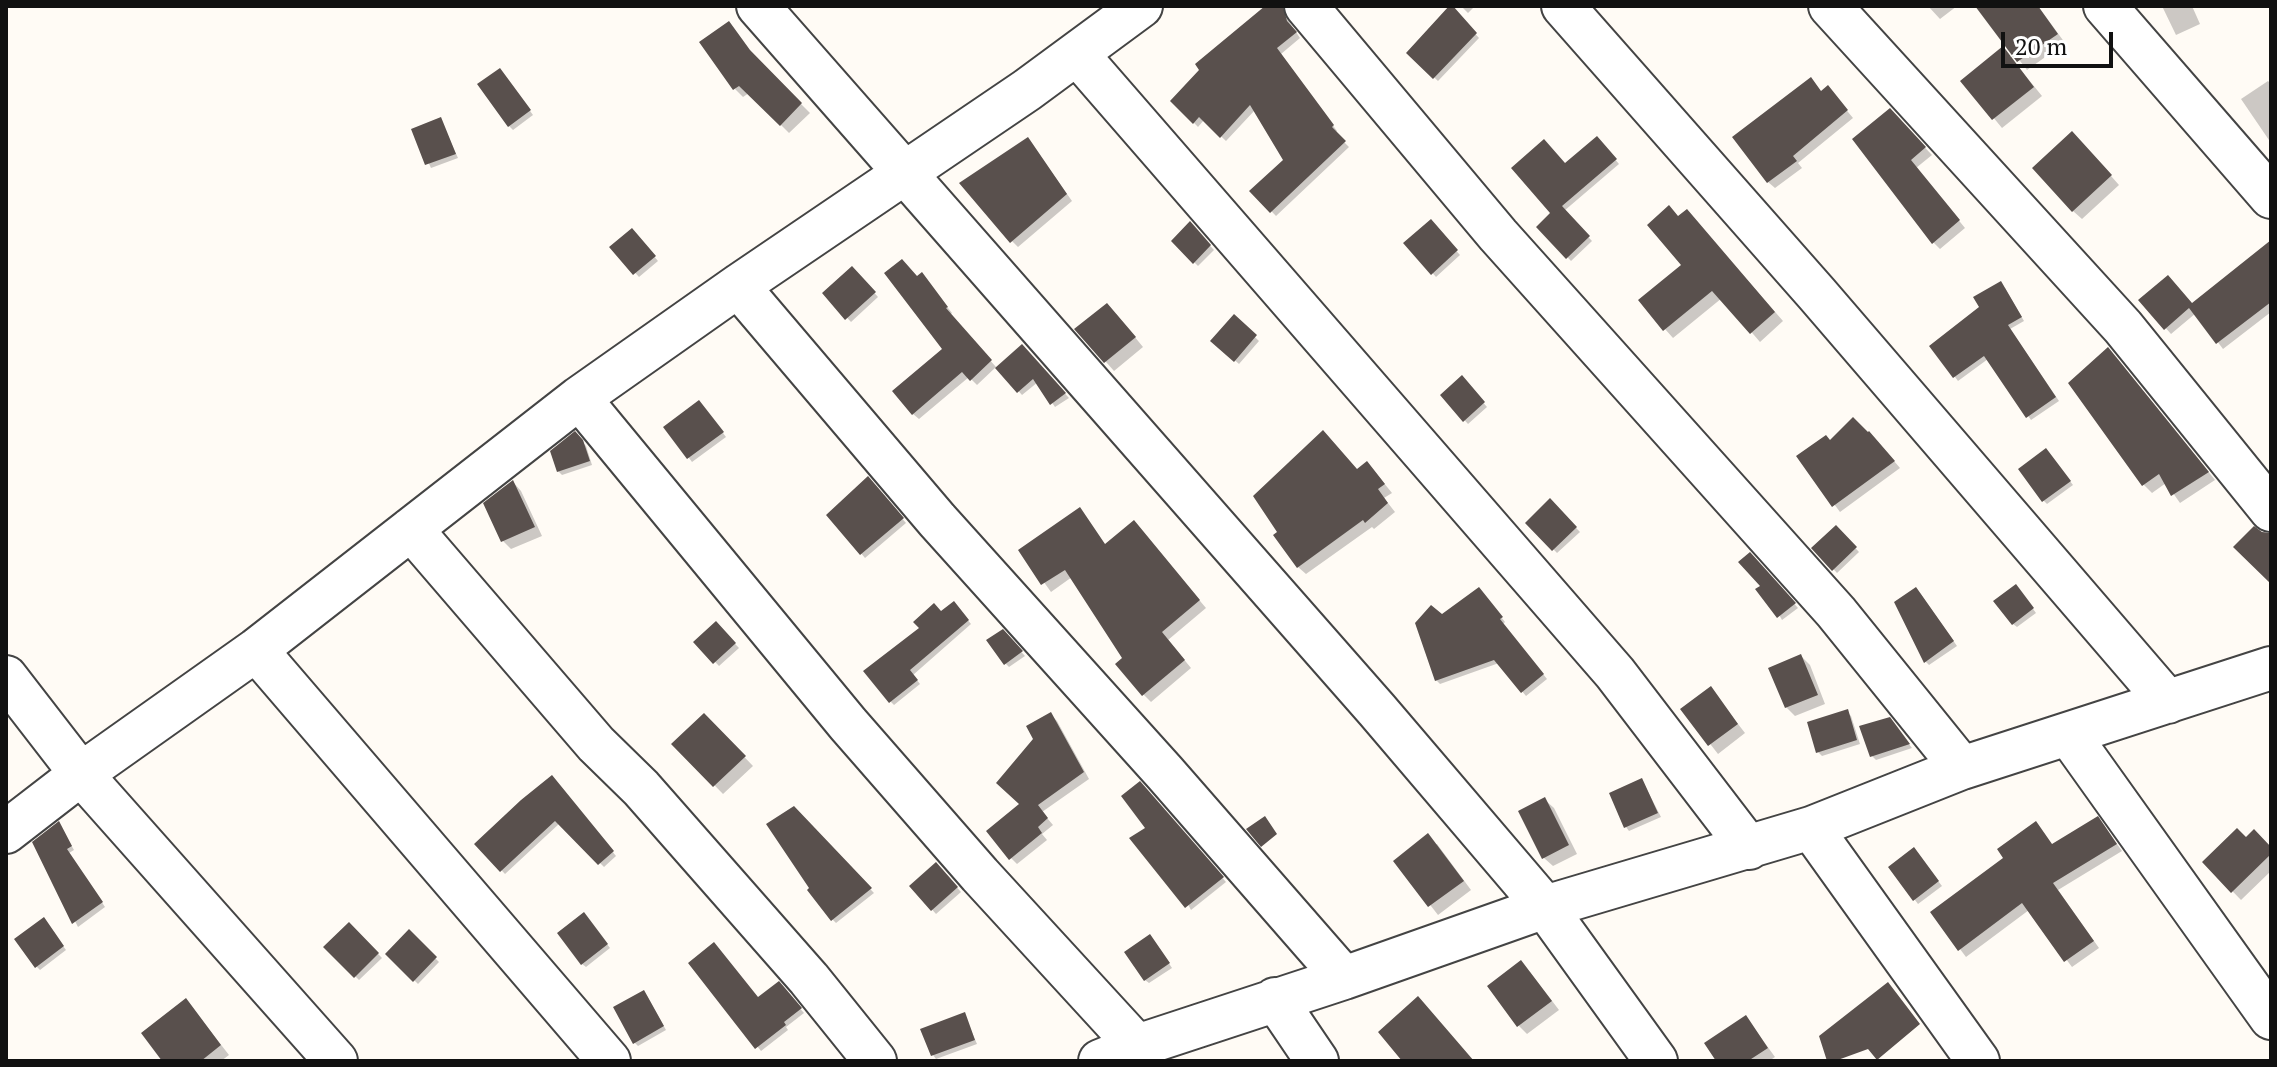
<!DOCTYPE html>
<html>
<head>
<meta charset="utf-8">
<style>
	body { margin:0 }
	#map { position:relative; width:2277px; height:1067px; overflow:hidden; background:#fffbf5; font-family:"PT Serif",serif }
	canvas { display:block }
	.frame { position:absolute; inset:0; border:8px solid #111; pointer-events:none }
	.scale { position:absolute; left:2001px; top:32px; width:112px; height:36px; box-sizing:border-box; border:4px solid #111; border-top:0; padding-left:10px; font-size:24px; line-height:28px; white-space:nowrap; color:#111; -webkit-text-stroke:6px #fff; paint-order:stroke }
</style>
</head>
<body>
<div id="map">
<canvas width="2277" height="1067"></canvas>
<div class="frame"></div>
<div class="scale">20 m</div>
</div>
<script>
const ctx = document.querySelector('canvas').getContext('2d');
ctx.lineJoin = 'round';
function paint(path, color) { ctx.fillStyle = color; ctx.fill(path, 'evenodd'); }
const shape = rows => new Path2D(rows.map(r => 'M' + r).join(''));
function trace(path, color, width, dash) { ctx.strokeStyle = color; ctx.lineWidth = width; ctx.lineCap = dash ? 'butt' : 'round'; ctx.setLineDash(dash || []); ctx.stroke(path); }
paint(shape([
	[1268,6,1287,6,1286,17,1300,38,1281,54,1337,131,1335,133,1349,147,1276,216,1252,191,1286,160,1255,110,1226,141,1204,120,1198,127,1173,101],
	[1461,6,1475,6,1468,13],
	[1928,6,1957,6,1940,19],
	[1978,6,2038,6,2065,43,2027,70],
	[2162,6,2192,6,2200,24,2176,35],
	[1451,7,1479,38,1438,81,1409,53],
	[2011,58,2042,96,2002,128,1963,81],
	[758,61,810,113,789,133,749,93,743,97,735,89],
	[503,74,533,115,513,130,509,126],
	[2268,81,2271,84,2271,143,2241,99],
	[1822,93,1834,95,1853,118,1798,163,1802,168,1775,188,1768,182],
	[1890,111,1932,155,1916,168,1965,228,1940,249,1933,242],
	[441,120,458,158,431,168,413,130],
	[1597,138,1619,164,1564,211,1592,241,1571,261,1539,227,1553,213,1565,166],
	[1028,139,1072,201,1018,247,1012,241],
	[2081,142,2119,185,2082,219,2073,211],
	[1679,218,1695,220,1783,321,1760,342,1722,298,1673,338,1640,301,1684,265],
	[1430,222,1460,255,1436,277,1406,243],
	[1190,224,1214,250,1198,266,1173,241],
	[632,230,658,261,639,277,612,247],
	[2271,265,2271,312,2223,349,2196,313,2171,334,2141,300,2192,306],
	[852,268,878,297,851,322,824,293],
	[917,279,927,281,952,313,950,315,996,367,977,385,969,377,919,419,913,414,944,349],
	[2005,288,2024,321,2010,329,2059,401,2031,420,1988,359,1958,381,1932,346],
	[1116,314,1143,347,1114,371,1077,329],
	[1234,317,1259,341,1239,364,1212,340],
	[1022,347,1069,398,1055,407,1038,382,1022,395,998,368],
	[2116,357,2215,480,2180,503,2166,483,2152,493,2144,485,2071,383],
	[1462,378,1487,407,1468,424,1442,395],
	[703,406,726,437,692,462,666,427],
	[575,434,586,446,592,465,562,475,558,471],
	[1876,440,1900,468,1840,512,1799,457,1831,442],
	[2049,454,2073,485,2047,504,2043,500],
	[1358,472,1375,472,1392,493,1384,498,1395,512,1374,529,1372,527,1306,574,1298,567],
	[868,479,906,523,865,558,829,515],
	[513,482,521,491,542,536,511,549,503,541],
	[1550,501,1580,532,1557,553,1528,523],
	[1080,510,1106,546,1141,531,1206,608,1168,640,1191,668,1151,702,1143,694,1125,659,1072,577,1051,592,1021,550],
	[1836,527,1859,552,1837,573,1814,548],
	[1750,554,1798,608,1782,620,1763,586],
	[2020,591,2036,613,2017,627,2013,624],
	[1482,593,1505,622,1503,624,1547,679,1526,696,1499,663,1440,684,1436,680,1442,617],
	[1920,593,1957,646,1929,665,1925,661],
	[957,607,971,624,913,675,920,684,894,705,890,701,922,628,941,613],
	[716,624,739,648,719,666,696,642],
	[1002,631,1025,656,1009,667,1005,663],
	[1801,656,1810,665,1825,704,1795,716,1786,707],
	[1711,689,1745,733,1718,754,1683,709],
	[1847,712,1851,716,1860,744,1822,756,1818,752],
	[704,715,753,766,723,794,674,744],
	[1051,715,1057,721,1089,779,1042,812,1053,825,1042,834,1047,840,1017,864,1011,858,1019,806,1036,739],
	[1893,723,1912,748,1876,760,1872,756],
	[1642,780,1661,817,1629,831,1626,827],
	[556,781,616,856,604,867,560,823,505,874,477,844],
	[1140,784,1226,882,1191,910,1148,829],
	[1545,800,1554,808,1577,854,1553,866,1544,858],
	[793,809,874,893,836,923,832,919],
	[59,824,74,850,69,853,105,907,78,927,35,842],
	[2104,826,2122,851,2058,890,2099,948,2072,967,2029,910,1966,957,1932,912,2005,858,2053,846],
	[2246,840,2271,850,2271,871,2241,900,2205,863],
	[1437,844,1471,890,1438,915,1396,861],
	[1917,854,1942,886,1918,904,1890,867],
	[936,864,961,892,936,914,911,886],
	[588,919,610,948,586,967,582,964],
	[47,924,66,950,40,970,36,966],
	[349,924,382,958,359,980,326,947],
	[409,932,439,962,418,984,388,954],
	[1154,941,1172,968,1149,983,1145,980],
	[691,964,758,999,778,984,804,1013,786,1027,788,1030,761,1051],
	[1530,972,1559,1010,1527,1034,1519,1026],
	[647,996,666,1030,638,1046,634,1042],
	[194,1010,229,1055,221,1061,165,1061],
	[964,1014,977,1044,936,1059,933,1055],
	[1746,1017,1775,1057,1769,1061,1719,1061]
]), '#0003');
paint(shape([
	[1265,6,1283,6,1287,21,1297,32,1277,48,1334,125,1332,127,1346,141,1270,213,1249,191,1283,160,1250,105,1220,138,1199,117,1193,124,1170,101,1199,70,1195,64],
	[1449,6,1453,6,1477,33,1433,79,1406,53],
	[1975,6,2038,6,2058,34,2017,62],
	[729,21,750,50,802,103,780,126,739,86,733,90,699,42],
	[2003,46,2034,87,1992,120,1960,81],
	[500,68,531,110,508,127,477,84],
	[1811,77,1821,91,1828,85,1848,110,1793,156,1797,161,1767,183,1732,137],
	[1890,108,1926,147,1911,160,1960,220,1932,244,1852,139],
	[441,117,456,154,425,165,411,129],
	[2072,131,2112,175,2072,212,2032,168],
	[1597,136,1617,159,1562,206,1590,236,1566,259,1536,227,1550,213,1511,168,1544,139,1565,163],
	[1028,137,1067,194,1010,243,959,183],
	[1669,205,1678,216,1687,209,1775,312,1750,334,1712,291,1663,331,1638,300,1681,265,1647,225],
	[1431,219,1458,250,1431,275,1403,243],
	[1190,221,1211,245,1193,264,1171,241],
	[632,228,656,256,633,275,609,247],
	[2271,240,2271,302,2216,344,2189,308,2164,330,2138,300,2168,275,2192,303],
	[902,259,917,276,922,272,948,307,946,308,992,360,970,381,962,372,912,415,892,391,942,349,884,273],
	[852,266,876,292,845,320,822,293],
	[2001,281,2022,317,2008,325,2056,397,2026,418,1984,356,1953,378,1929,346,1979,307,1973,297],
	[1107,303,1136,337,1104,363,1074,329],
	[1234,314,1257,335,1234,362,1210,341],
	[1022,344,1066,393,1050,405,1033,379,1017,393,995,368],
	[2108,347,2209,472,2171,496,2159,474,2142,486,2068,383],
	[1462,375,1485,402,1463,422,1440,395],
	[699,400,724,432,687,459,663,427],
	[1853,417,1868,432,1869,431,1895,461,1832,507,1796,456,1826,435,1830,440],
	[1323,430,1357,469,1367,461,1385,484,1378,489,1388,503,1365,523,1363,520,1297,568,1273,535,1277,532,1253,496],
	[575,431,583,440,590,461,557,472,550,451],
	[2046,448,2071,481,2042,502,2018,469],
	[868,476,904,518,860,555,826,515],
	[513,480,535,527,501,542,483,503],
	[1550,498,1577,527,1552,551,1525,523],
	[1080,507,1105,544,1134,520,1200,600,1162,632,1185,660,1142,696,1115,664,1122,658,1065,570,1041,585,1018,550],
	[1836,525,1857,547,1832,571,1811,548],
	[2254,526,2262,532,2271,533,2271,584,2233,547],
	[1750,552,1796,603,1777,618,1755,589,1760,586,1738,562],
	[2016,584,2034,608,2012,625,1993,601],
	[1479,587,1503,617,1500,619,1544,674,1521,693,1494,660,1435,681,1415,623,1431,605,1442,614],
	[1916,587,1954,641,1924,663,1894,602],
	[954,601,969,620,910,670,918,680,889,703,863,671,919,628,913,622,934,603,941,611],
	[716,621,736,643,713,664,693,642],
	[1003,629,1023,651,1004,665,986,640],
	[1801,654,1818,695,1785,708,1768,668],
	[1711,686,1738,724,1708,746,1680,709],
	[1848,709,1857,740,1816,753,1807,722],
	[1051,712,1084,772,1038,805,1048,818,1038,827,1042,833,1009,860,986,831,1019,804,996,783,1033,739,1026,726],
	[704,713,746,756,713,787,671,744],
	[1890,717,1910,744,1870,757,1859,726],
	[552,775,614,851,598,865,555,821,500,872,474,844,521,800],
	[1642,778,1658,813,1624,828,1609,793],
	[1140,781,1224,877,1185,908,1129,838,1145,828,1121,796],
	[1545,797,1569,845,1542,859,1518,811],
	[794,806,872,888,831,921,807,890,809,888,766,824],
	[1265,816,1277,834,1261,847,1246,829],
	[2098,816,2117,844,2053,883,2094,941,2064,962,2022,903,1958,951,1930,912,2003,858,1997,849,2036,821,2052,844],
	[59,821,72,846,67,849,103,902,72,924,32,842],
	[2237,828,2246,837,2254,829,2271,847,2271,854,2231,893,2202,862],
	[1428,833,1464,881,1428,907,1393,861],
	[1914,847,1939,881,1913,901,1888,867],
	[936,862,958,887,931,911,909,886],
	[584,912,608,944,581,965,557,933],
	[44,917,64,946,35,968,14,939],
	[349,922,379,953,354,978,323,947],
	[409,929,437,957,413,982,385,954],
	[1150,934,1170,963,1144,981,1124,952],
	[714,942,758,997,779,981,802,1008,784,1022,786,1025,755,1049,688,963],
	[1521,960,1552,1001,1517,1027,1487,986],
	[1888,982,1920,1024,1877,1060,1868,1049,1835,1061,1827,1061,1819,1036],
	[644,990,664,1026,633,1044,613,1007],
	[1418,996,1474,1061,1402,1061,1378,1032],
	[186,998,221,1045,201,1061,162,1061,141,1033],
	[965,1012,975,1040,931,1056,920,1029],
	[1746,1015,1768,1048,1748,1061,1716,1061,1704,1043]
]), '#59504d');
const street = shape([
	[758,6,1377,710,1545,907,1656,1061],
	[1306,6,1498,235,1836,612,1962,768],
	[1563,6,1817,294,2168,702],
	[1830,6,2123,327,2271,510],
	[2105,6,2271,197],
	[1077,54,1615,673,1749,848],
	[738,286,937,520,1165,773,1344,978],
	[579,398,848,724,980,875,1137,1046],
	[411,529,596,744,641,788,809,979,875,1061],
	[256,650,609,1061],
	[6,677,81,774,336,1061],
	[2069,735,2271,1018],
	[1811,828,1978,1061],
	[6,832,81,774,256,650,579,398,738,286,1027,90,1141,6],
	[1275,999,1317,1061],
	[1100,1061,1137,1046,1344,978,1545,907,1811,828,1962,768,2271,668]
]);
trace(street, '#444', 46);
trace(street, '#fff', 42);
</script>
</body>
</html>
